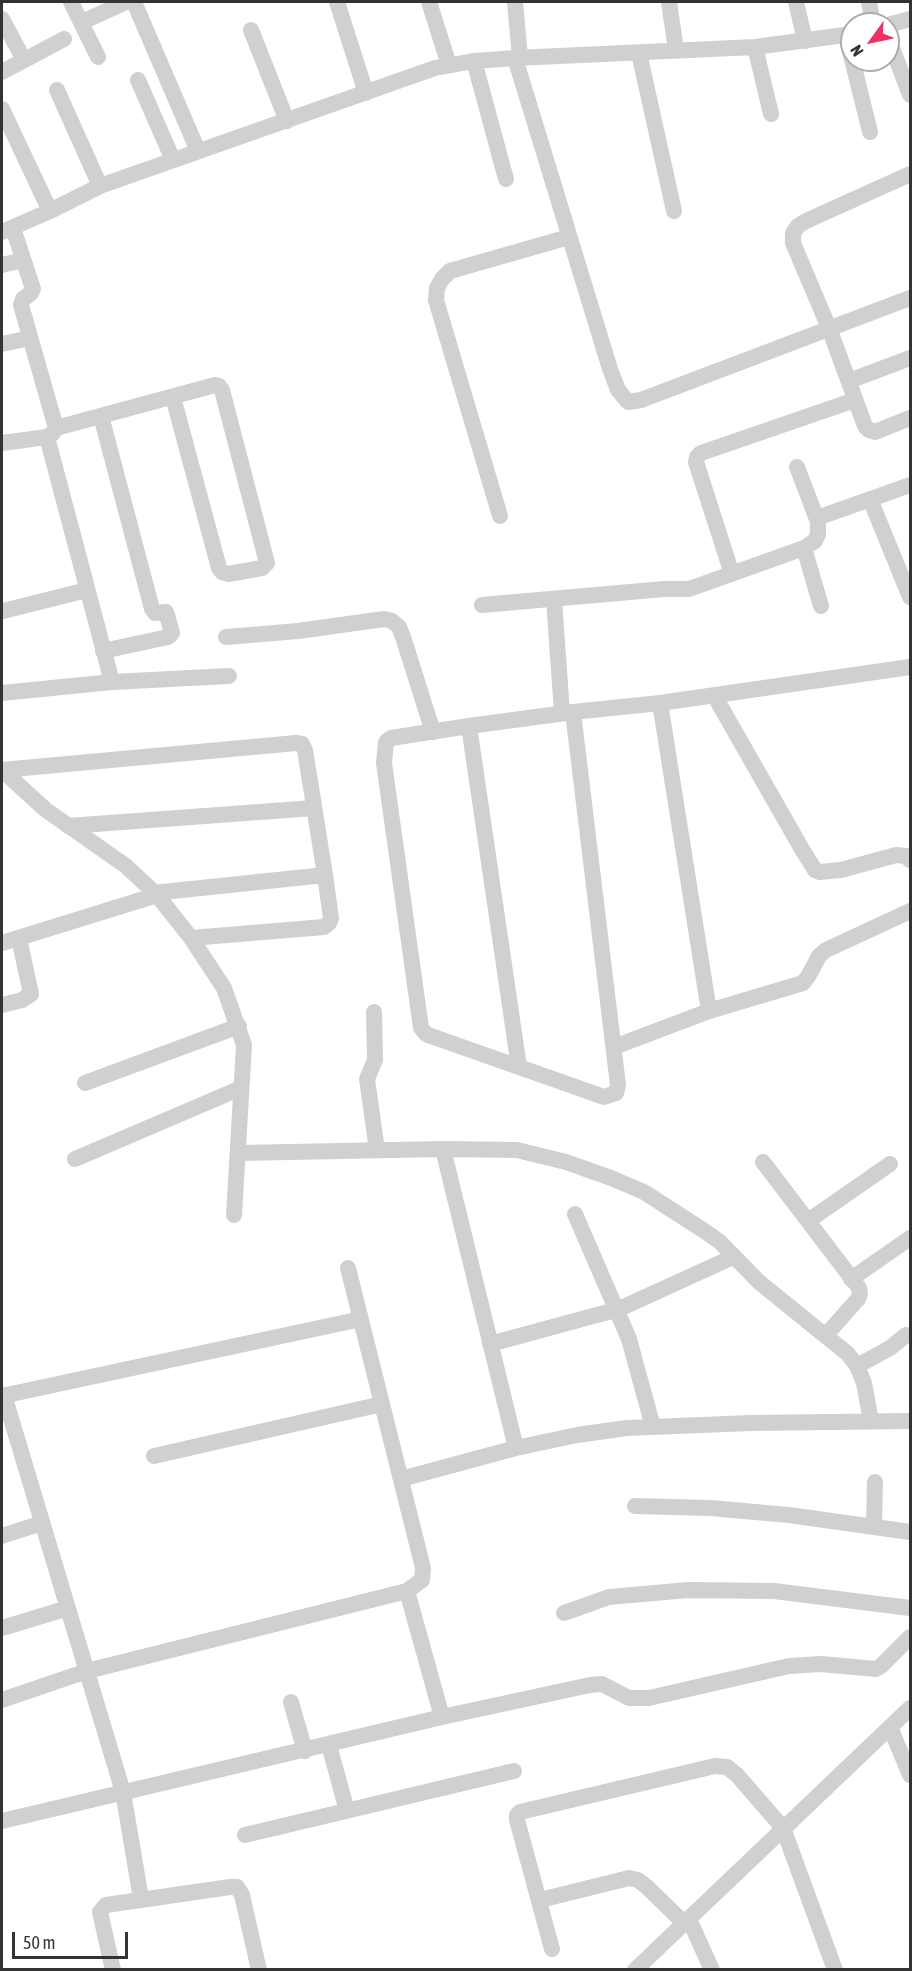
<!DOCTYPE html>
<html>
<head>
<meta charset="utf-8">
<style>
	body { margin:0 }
	#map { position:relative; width:912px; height:1971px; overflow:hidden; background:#fff; font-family:"Asap Condensed",sans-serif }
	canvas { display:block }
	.frame { position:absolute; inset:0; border:3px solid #333; pointer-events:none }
	.north { position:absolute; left:840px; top:12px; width:60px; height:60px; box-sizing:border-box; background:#fff; border:2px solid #adadad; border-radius:50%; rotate:237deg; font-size:16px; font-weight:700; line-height:24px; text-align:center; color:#333 }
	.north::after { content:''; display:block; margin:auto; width:21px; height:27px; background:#ed3162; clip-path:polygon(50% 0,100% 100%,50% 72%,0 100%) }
	.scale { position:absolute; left:12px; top:1932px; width:116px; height:27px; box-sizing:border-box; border:3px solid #333; border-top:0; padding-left:8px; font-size:18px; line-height:21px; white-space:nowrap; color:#333; -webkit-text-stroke:4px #fff; paint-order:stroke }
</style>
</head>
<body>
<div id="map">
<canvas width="912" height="1971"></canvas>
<div class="frame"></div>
<div class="north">N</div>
<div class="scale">50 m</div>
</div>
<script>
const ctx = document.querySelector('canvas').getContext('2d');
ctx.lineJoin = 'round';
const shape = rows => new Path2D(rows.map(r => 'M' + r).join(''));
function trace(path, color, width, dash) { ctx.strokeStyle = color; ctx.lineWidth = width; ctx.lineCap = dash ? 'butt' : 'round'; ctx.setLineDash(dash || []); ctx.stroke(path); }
trace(shape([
	[71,2,98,57],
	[134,2,198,151],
	[337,2,366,93],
	[429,2,449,65],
	[515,2,520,57],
	[669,2,676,50],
	[796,2,805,41],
	[869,2,873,24],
	[2,19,24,60],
	[82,22,126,2],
	[888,25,910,19],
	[251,30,287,121],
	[846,35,870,132],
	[888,37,910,95],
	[755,47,771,114],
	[639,53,674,211],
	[515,58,610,369,618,390,628,402,641,400,910,298],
	[474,61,506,179],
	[2,72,64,39],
	[138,80,173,160],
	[57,90,100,186],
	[2,109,50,211],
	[910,174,806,221,798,226,793,233,793,243,829,328,865,426,869,430,875,432,910,418],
	[13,228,33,289,31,293,23,299,21,305,56,428],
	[2,232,50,211,100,186,435,68,474,61,515,58,755,47,852,34],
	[2,265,23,260],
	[2,344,30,338],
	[849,381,910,358],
	[101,416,152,609,155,613,166,612,172,633,168,637,103,651],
	[47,437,112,682],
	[2,443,47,437,53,433,56,428,215,385,219,386,222,390,267,563,262,568,228,574,222,572,219,568,173,397],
	[870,499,910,597],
	[500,516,436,300,437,288,442,279,450,271,569,237],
	[817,518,910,485],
	[804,548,821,606],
	[732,574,696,462,697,457,701,453,855,400],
	[554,599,562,713],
	[482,605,664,589,689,589,804,548,815,541,818,534,818,522,797,467],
	[3,611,87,590],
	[226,637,298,631,384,619,392,621,399,627,403,637,433,732],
	[2,693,112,682,229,676],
	[714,695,803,851,815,870,820,872,841,870,896,855,906,856,910,860],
	[660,703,709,1011],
	[573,712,618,1085,616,1093,604,1097,431,1036,426,1034,421,1028,384,763,386,742,391,738,469,726,573,712,660,703,910,667],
	[469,726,519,1067],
	[2,770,296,743,302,744,305,750,325,875,331,918,329,923,324,927,191,938],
	[2,770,46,810,126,866,157,895,191,938,224,988,244,1045,234,1215],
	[68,826,314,808],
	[153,893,325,875],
	[2,943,157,895],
	[2,1005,22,1000,31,994,19,938],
	[374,1012,375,1060,367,1079,377,1150],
	[614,1047,709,1011,803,983,809,975,819,956,826,950,910,911],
	[85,1083,239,1026],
	[443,1149,516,1448],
	[239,1153,443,1149,517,1150,566,1162,611,1178,644,1192,706,1232,720,1242,759,1282,848,1354,857,1366,864,1383,871,1421],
	[75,1159,241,1088],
	[763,1162,859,1288,860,1294,858,1299,826,1335],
	[575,1214,629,1339,653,1427],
	[808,1221,890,1164],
	[851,1279,910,1238],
	[490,1344,619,1309,733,1257],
	[857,1366,890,1348,906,1335],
	[4,1395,123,1792,141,1899],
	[2,1396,361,1319],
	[154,1456,382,1404],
	[401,1479,516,1448,577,1435,627,1428,751,1423,910,1421],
	[635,1506,710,1508,789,1515,910,1532],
	[874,1525,875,1482],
	[2,1536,42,1523],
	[407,1591,442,1717],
	[564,1613,609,1597,688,1590,774,1591,910,1608],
	[2,1628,68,1608],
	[2,1700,87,1671,407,1591,422,1580,423,1568,348,1268],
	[291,1702,305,1751],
	[890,1727,910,1775],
	[329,1745,347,1811],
	[2,1821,442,1717,590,1685,602,1684,629,1698,649,1698,789,1666,821,1664,876,1669,881,1666,910,1637],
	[245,1835,514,1771],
	[540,1900,629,1878,638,1880,647,1887,685,1924],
	[689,1919,712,1970],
	[552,1949,517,1820,517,1815,520,1812,715,1766,727,1767,737,1775,783,1828,835,1970],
	[113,1970,100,1912,106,1905,230,1887,237,1887,242,1895,259,1970],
	[635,1970,910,1708]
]), '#d0d0d0', 16);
</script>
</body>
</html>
